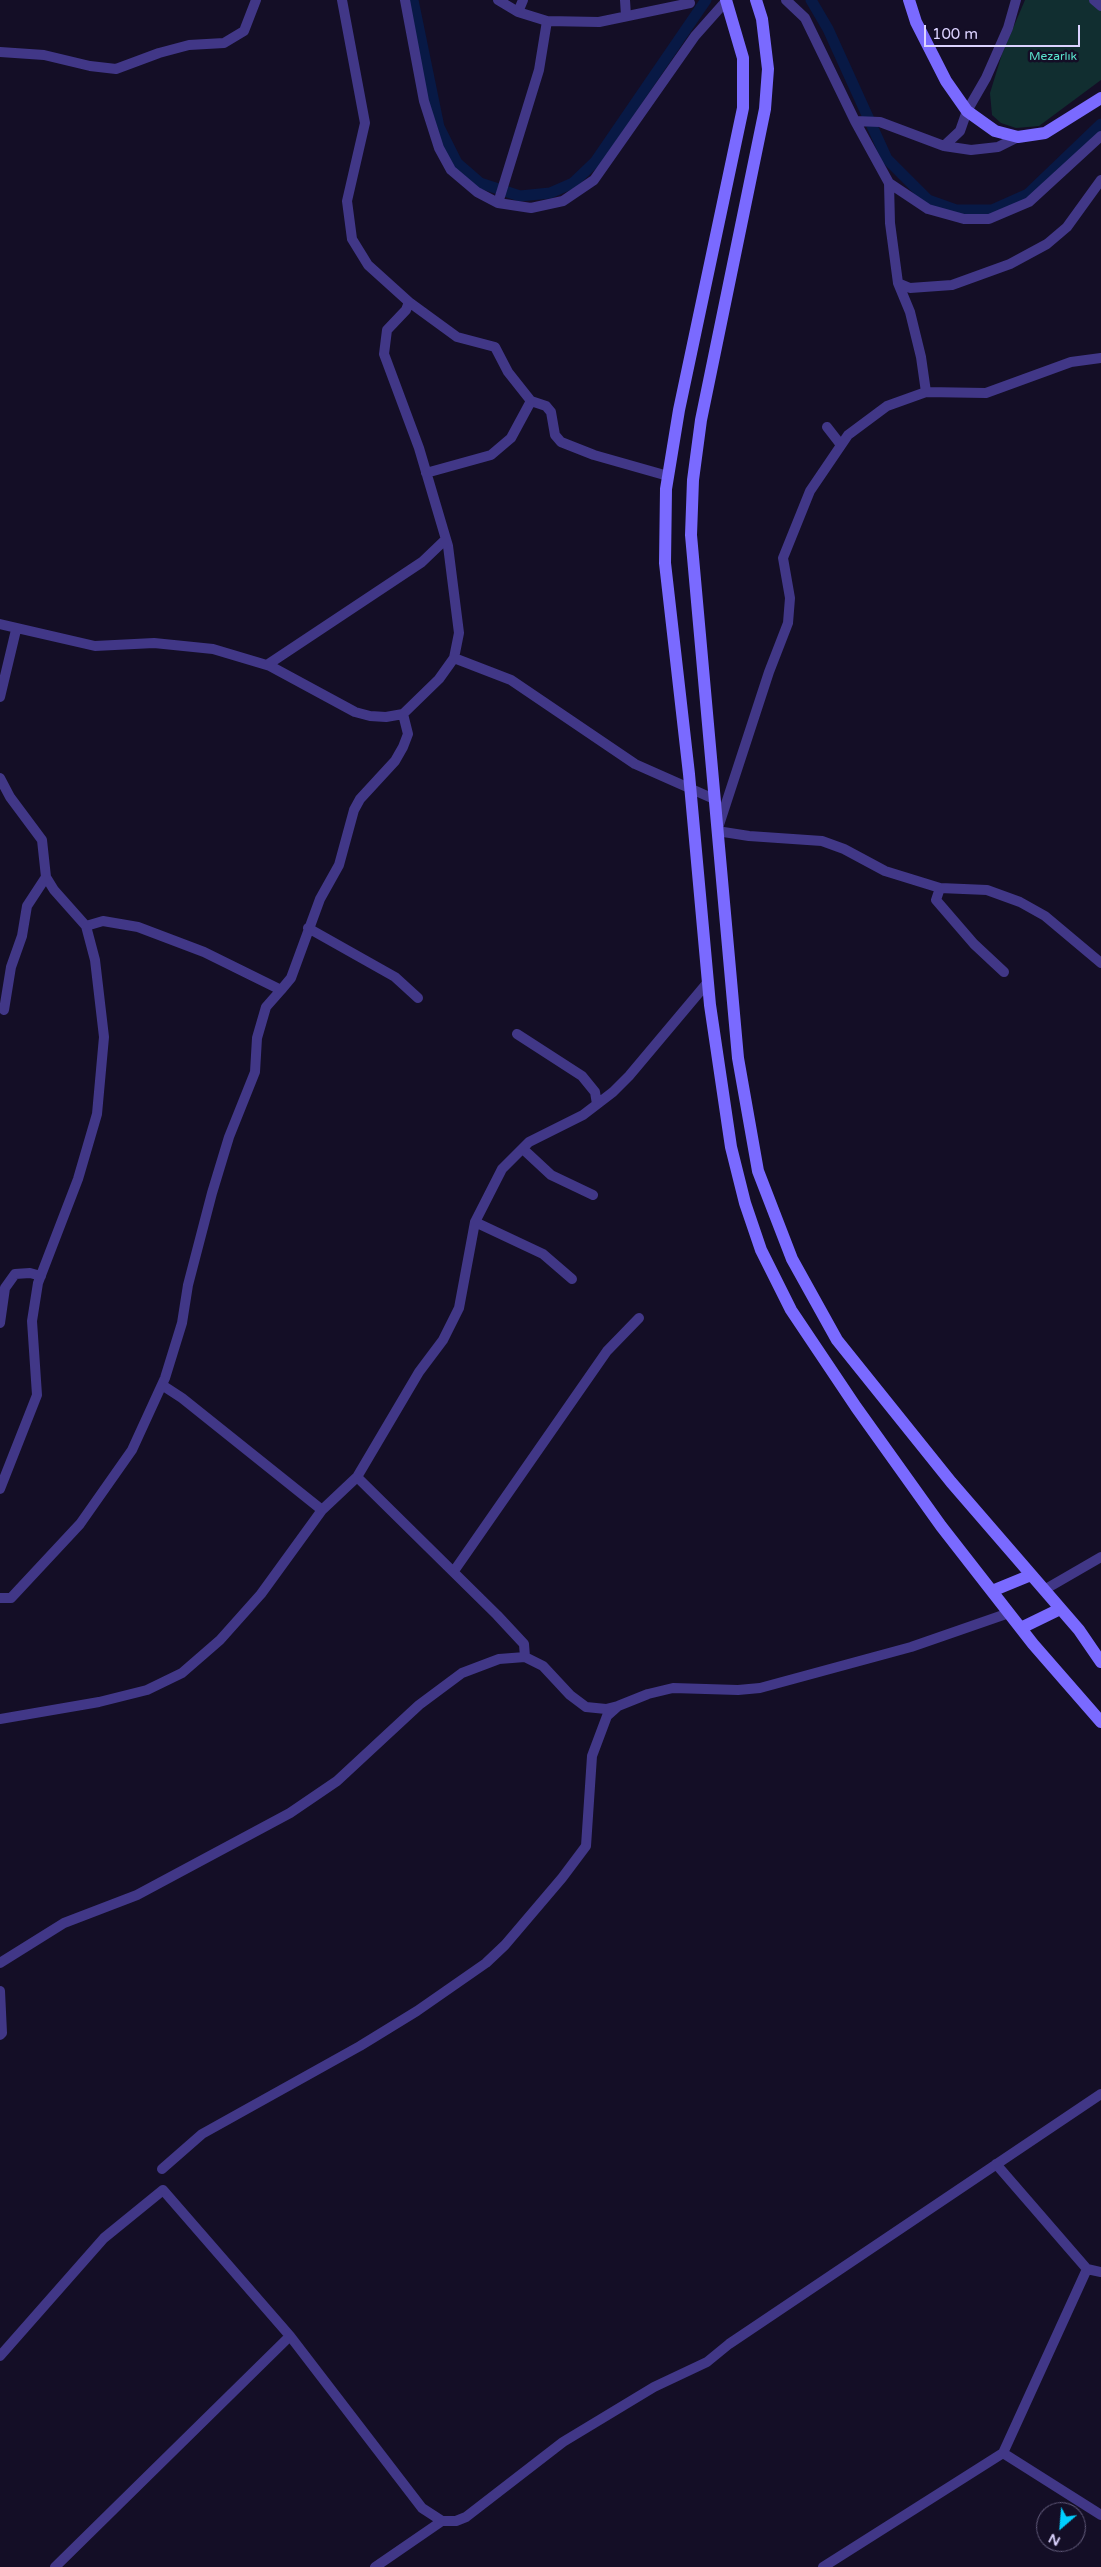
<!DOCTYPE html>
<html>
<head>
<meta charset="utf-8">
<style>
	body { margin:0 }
	#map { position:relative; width:1101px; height:2567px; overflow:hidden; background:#140e26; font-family:"Varela Round",sans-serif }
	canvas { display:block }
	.north { position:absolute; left:1036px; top:2502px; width:50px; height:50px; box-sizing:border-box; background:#140e26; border:1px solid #645d7d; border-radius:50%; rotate:207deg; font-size:14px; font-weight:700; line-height:20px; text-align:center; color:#dcd3ff }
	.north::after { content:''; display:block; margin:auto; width:18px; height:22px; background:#00cefe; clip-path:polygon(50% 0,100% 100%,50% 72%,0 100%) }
	.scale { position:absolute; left:924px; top:25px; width:156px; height:22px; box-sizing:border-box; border:2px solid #dcd3ff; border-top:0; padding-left:6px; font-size:15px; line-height:18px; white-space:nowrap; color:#dcd3ff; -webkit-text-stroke:4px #140e26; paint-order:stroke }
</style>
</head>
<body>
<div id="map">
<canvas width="1101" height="2567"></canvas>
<div class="north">N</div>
<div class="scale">100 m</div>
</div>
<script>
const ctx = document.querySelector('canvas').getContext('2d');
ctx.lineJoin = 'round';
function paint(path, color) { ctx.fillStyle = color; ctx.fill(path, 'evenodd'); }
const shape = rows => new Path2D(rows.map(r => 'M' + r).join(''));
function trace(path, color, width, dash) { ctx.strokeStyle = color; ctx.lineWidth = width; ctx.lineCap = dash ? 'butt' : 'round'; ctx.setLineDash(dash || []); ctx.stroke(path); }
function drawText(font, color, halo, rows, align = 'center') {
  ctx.font = font + ' "Varela Round",sans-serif'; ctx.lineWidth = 5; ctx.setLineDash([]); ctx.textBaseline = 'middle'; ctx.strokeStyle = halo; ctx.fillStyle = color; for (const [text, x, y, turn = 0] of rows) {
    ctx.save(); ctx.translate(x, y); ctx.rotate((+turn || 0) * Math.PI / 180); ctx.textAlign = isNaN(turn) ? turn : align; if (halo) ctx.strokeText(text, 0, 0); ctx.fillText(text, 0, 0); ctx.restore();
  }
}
paint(shape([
	[1025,0,1101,0,1101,80,1039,126,1016,128,1001,123,992,115,990,93,1002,54]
]), '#112e30');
trace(shape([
	[413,0,439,127,457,163,480,183,520,196,550,193,573,183,595,162,706,0],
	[811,0,828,29,887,159,928,200,956,210,992,210,1028,194,1101,124]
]), '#081945', 11);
trace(shape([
	[342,0,365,123,347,201,352,239,368,265,409,302,406,310,387,330,384,354,419,448,448,546,459,633,454,658,511,680,635,764,714,799],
	[405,0,424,101,439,148,451,170,477,192,498,203,531,208,563,201,594,180,695,36,727,0],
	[498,0,518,12,547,21,599,22,690,3],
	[625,0,626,16],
	[786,0,805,18,855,121,889,183,890,223,898,283,910,312,921,357,926,392],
	[1094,0,1101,6],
	[518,12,523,0],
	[0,52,44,55,90,66,116,69,159,53,189,45,224,43,244,31,256,0],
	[855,121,880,122,944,146,971,150,998,147,1018,137],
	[944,146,960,131,967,111,986,78,1008,28,1016,0],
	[889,183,928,209,964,219,989,219,1029,202,1101,136],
	[498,203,539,70,547,21],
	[898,283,910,288,952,285,1010,264,1047,244,1067,227,1101,180],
	[409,302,457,337,495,347,508,372,531,401,546,406,551,412,555,435,561,442,594,455,668,476],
	[1101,358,1071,362,986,393,926,392,887,406,848,435,810,491,783,558,790,598,788,623,769,672,717,831,749,836,822,841,844,849,885,871,940,888,987,890,1020,902,1045,916,1101,963],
	[827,427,841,445],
	[426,473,491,455,511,438,531,401],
	[0,624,95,646,154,643,213,649,270,666,355,712,370,716,386,717,403,714,439,679,454,658],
	[267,665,422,562,446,539],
	[0,697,16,630],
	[0,778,10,797,42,840,46,877,54,890,86,926,95,960,104,1037,97,1114,78,1179,38,1283,32,1321,37,1395,0,1489],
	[940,888,936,900,974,944,1004,972],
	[86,926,103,921,138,927,204,952,281,990,291,978,320,899,339,865,354,810,360,799,395,761,403,747,408,734,403,714],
	[308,928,395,977,418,998],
	[4,1010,11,967,22,936,27,906,46,877],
	[517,1034,582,1076,595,1092,597,1104],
	[523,1149,551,1175,593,1195],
	[475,1222,543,1254,572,1279],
	[0,1323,5,1288,15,1274,30,1273,41,1276],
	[162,1385,182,1398,322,1510],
	[357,1477,497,1615,524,1644,525,1657],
	[454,1571,607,1351,639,1318],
	[1044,1590,1101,1557],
	[0,1598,11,1598,80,1524,132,1450,165,1378,182,1323,188,1285,212,1193,229,1137,255,1072,257,1038,266,1007,281,990],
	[0,1719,99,1702,147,1690,182,1673,220,1640,261,1594,322,1510,357,1477,419,1372,443,1340,459,1308,475,1222,502,1169,529,1142,583,1115,613,1092,629,1076,708,982],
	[0,1963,64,1923,137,1895,290,1813,337,1781,419,1705,462,1673,499,1659,525,1657,543,1666,570,1695,586,1707,606,1709,618,1706,648,1694,673,1688,738,1690,760,1688,911,1647,1009,1613],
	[0,1991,2,2033,0,2035],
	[996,2164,1087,2269,1101,2272],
	[162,2169,202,2134,360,2046,417,2011,486,1963,505,1945,562,1878,586,1846,592,1756,607,1716,617,1707],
	[290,2336,422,2508,442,2521,456,2521,466,2517,563,2442,654,2387,707,2362,729,2344,1101,2094],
	[0,2356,104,2238,163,2190,290,2336,55,2567],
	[1003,2453,1101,2515],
	[375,2567,442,2521],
	[823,2567,1003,2453,1087,2269]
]), '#413787', 10);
trace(shape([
	[726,0,743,58,743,108,679,410,666,489,665,563,689,774,710,1005,731,1147,745,1203,761,1250,791,1310,856,1407,941,1526,1033,1644,1101,1722],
	[756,0,762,19,768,69,765,109,701,420,693,480,691,535,738,1058,758,1171,792,1259,837,1340,951,1482,1079,1630,1101,1662],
	[909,0,916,22,946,81,967,111,995,131,1018,137,1045,133,1101,98],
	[992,1591,1031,1575],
	[1021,1628,1060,1609]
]), '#7a6aff', 12);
drawText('12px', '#5ae4ce', '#140e26', [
	["Mezarlık",1053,57]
]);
</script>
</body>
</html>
